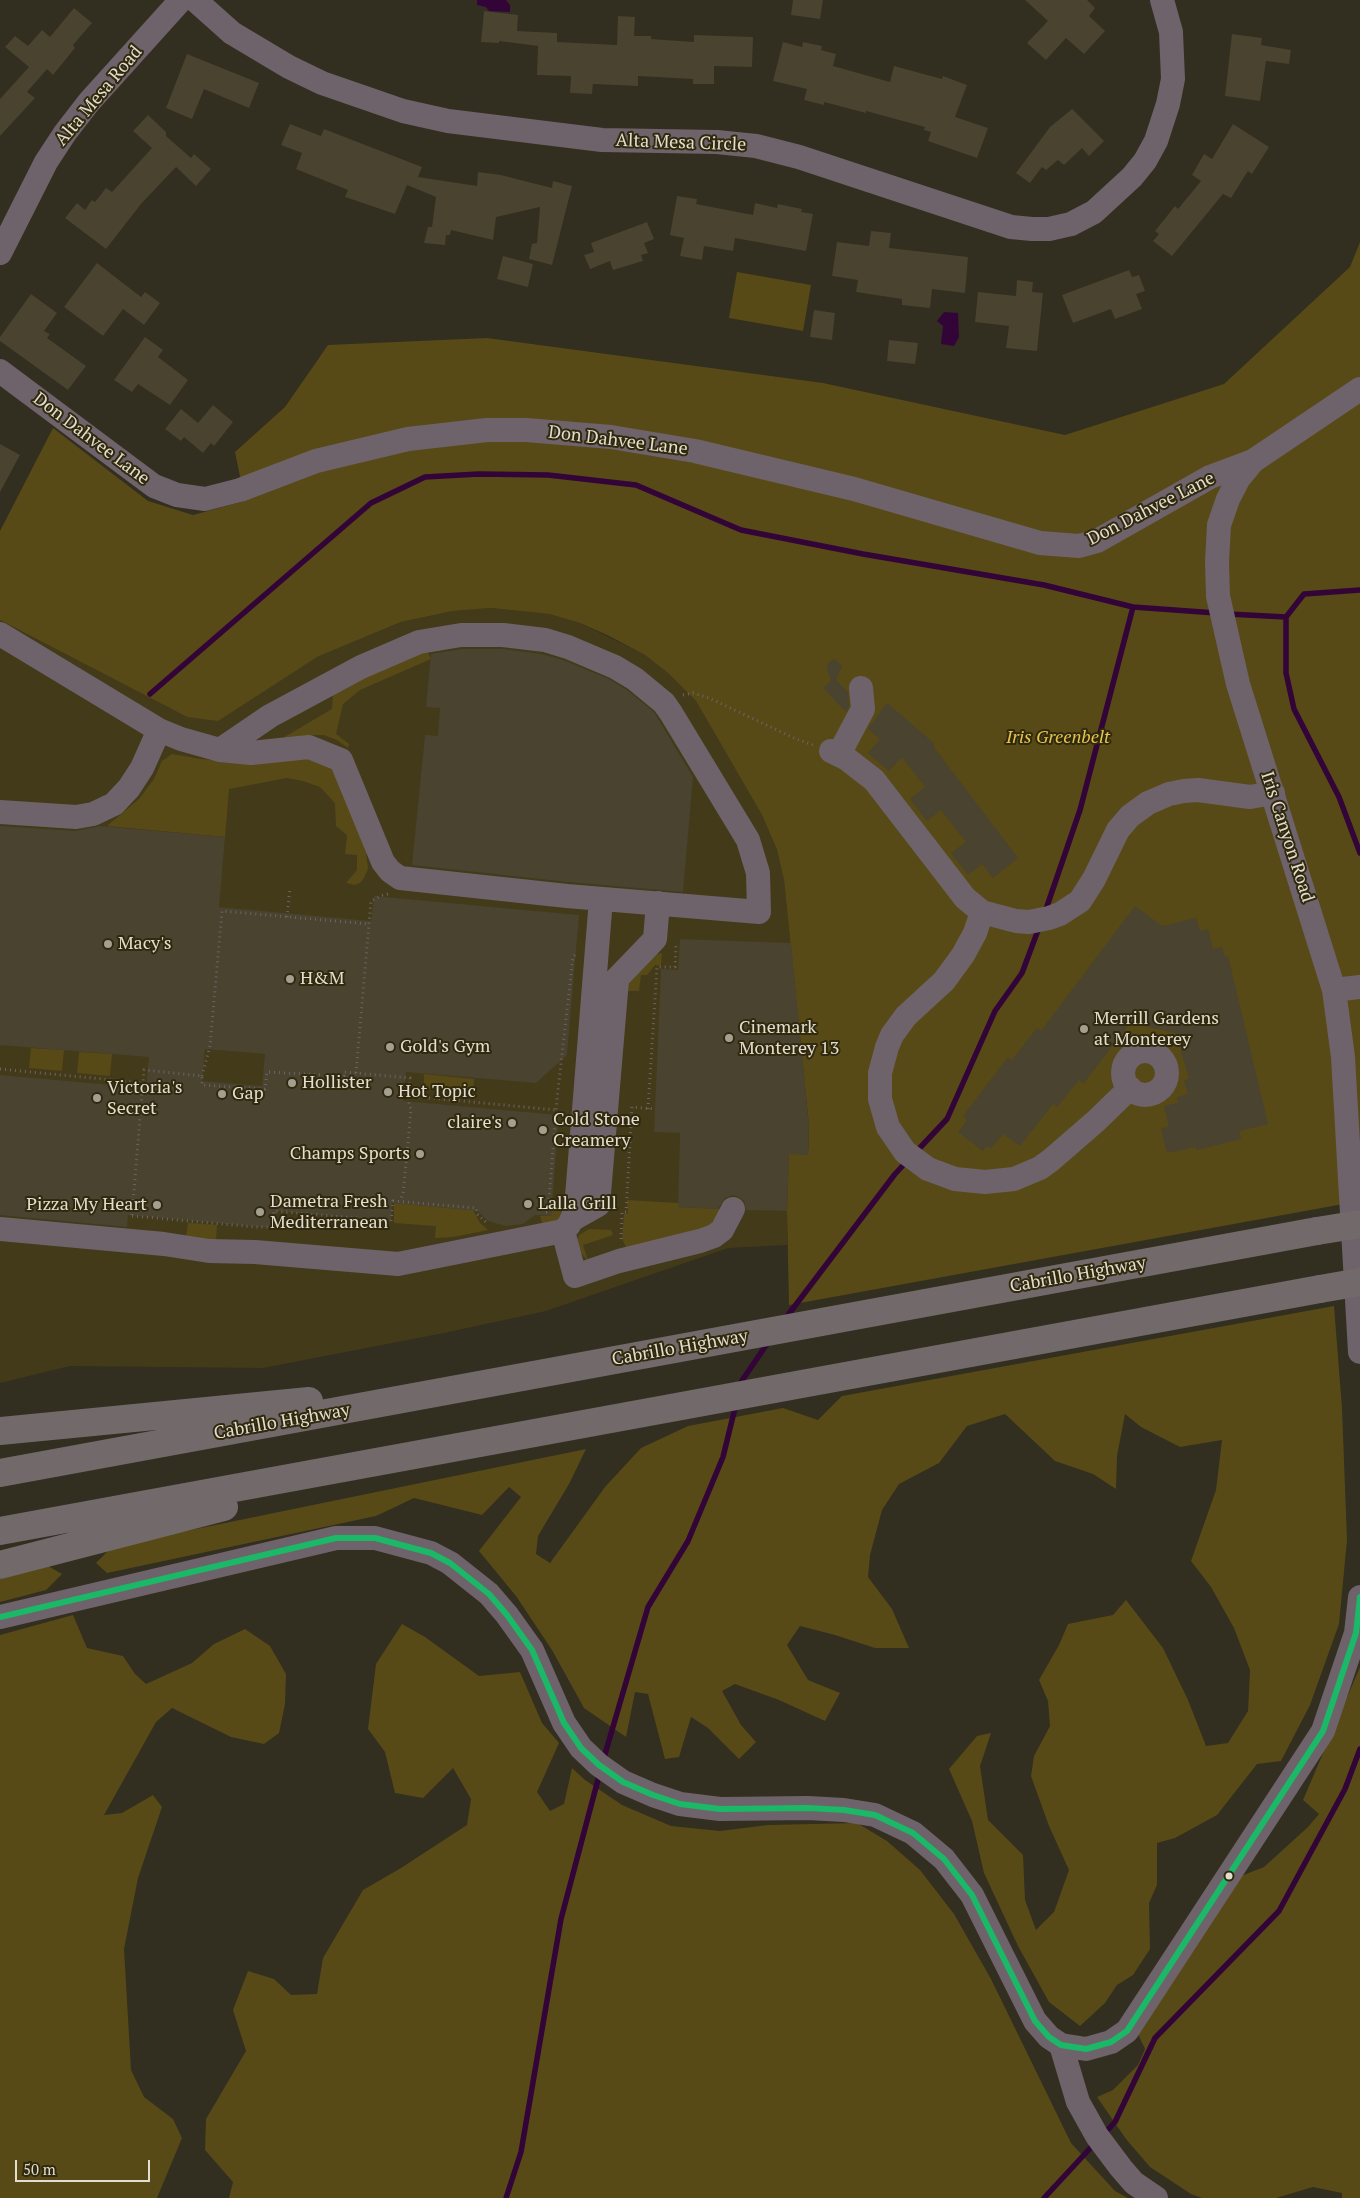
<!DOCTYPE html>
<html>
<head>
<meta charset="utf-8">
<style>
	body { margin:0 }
	#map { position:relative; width:1360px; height:2198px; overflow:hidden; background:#322e20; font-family:"PT Serif",serif }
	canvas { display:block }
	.scale { position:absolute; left:15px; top:2160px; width:135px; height:22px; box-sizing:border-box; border:2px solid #e2ddce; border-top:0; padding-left:6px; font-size:15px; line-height:18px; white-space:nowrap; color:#e2ddce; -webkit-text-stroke:4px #30290e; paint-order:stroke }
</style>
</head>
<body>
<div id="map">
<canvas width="1360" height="2198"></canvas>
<div class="scale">50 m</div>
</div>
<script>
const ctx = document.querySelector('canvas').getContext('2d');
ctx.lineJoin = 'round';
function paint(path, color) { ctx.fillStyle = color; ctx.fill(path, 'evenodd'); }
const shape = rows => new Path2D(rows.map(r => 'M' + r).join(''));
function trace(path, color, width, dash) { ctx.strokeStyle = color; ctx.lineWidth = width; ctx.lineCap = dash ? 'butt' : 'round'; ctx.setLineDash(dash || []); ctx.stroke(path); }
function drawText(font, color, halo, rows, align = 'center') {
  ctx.font = font + ' "PT Serif",serif'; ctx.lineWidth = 4; ctx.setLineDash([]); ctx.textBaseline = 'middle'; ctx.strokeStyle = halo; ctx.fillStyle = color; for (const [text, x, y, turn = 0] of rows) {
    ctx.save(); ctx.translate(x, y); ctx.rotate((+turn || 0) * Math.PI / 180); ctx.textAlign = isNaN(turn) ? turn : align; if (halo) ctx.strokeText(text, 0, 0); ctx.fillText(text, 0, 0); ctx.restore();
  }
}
paint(shape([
	[491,608,549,614,580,623,645,655,668,673,696,701,762,815,777,850,784,880,809,1126,808,1155,787,1211,787,1245,728,1248,546,1311,444,1333,263,1368,70,1366,0,1383,0,620,187,717,270,686,317,657,401,622,453,611]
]), '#433a1a');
paint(shape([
	[1360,242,1360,1201,789,1305,787,1211,789,1154,808,1154,809,1126,784,880,777,850,762,815,696,701,668,673,645,655,607,635,580,623,549,614,491,608,453,611,401,622,317,657,218,721,187,717,0,620,0,531,53,428,148,501,193,515,245,501,235,452,285,407,328,345,487,338,823,383,1065,435,1224,384,1350,267],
	[737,272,811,285,803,331,729,318],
	[426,649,431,659,360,690,343,704,336,734,349,744,348,748,337,740,324,735,311,735,281,741,281,739,332,709,333,693],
	[172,754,201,759,246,763,316,755,332,762,366,851,368,869,364,878,360,883,354,885,346,883,357,870,357,855,345,854,347,835,336,826,335,803,320,787,303,781,287,778,229,789,225,837,107,826,139,799,154,779,162,761],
	[662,953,661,966,655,965,647,975,641,975,639,991,625,991,625,986,653,955],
	[31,1048,64,1050,62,1071,29,1068],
	[79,1052,112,1054,110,1076,77,1073],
	[424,1074,474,1079,473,1092,424,1088],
	[627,1200,678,1203,678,1207,723,1209,717,1219,704,1231,626,1247,622,1239,624,1214,628,1213],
	[558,1202,561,1213,558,1220,543,1226,540,1216,551,1216,552,1205],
	[394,1203,473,1210,480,1223,488,1230,453,1237,435,1238,436,1226,394,1223],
	[188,1223,217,1225,216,1241,186,1237],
	[589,1229,611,1230,613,1235,583,1245,588,1261,581,1253,577,1240,579,1235],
	[1334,1306,1342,1408,1347,1540,1339,1624,1310,1705,1281,1761,1257,1764,1217,1815,1175,1838,1157,1843,1157,1885,1149,1903,1150,1949,1133,1975,1117,1985,1105,2003,1080,2026,1049,2002,1018,1946,984,1873,972,1821,949,1769,977,1736,991,1733,980,1766,988,1820,1023,1855,1025,1900,1036,1930,1054,1912,1069,1870,1049,1826,1031,1776,1034,1756,1050,1726,1048,1701,1039,1680,1059,1645,1068,1624,1113,1615,1126,1600,1163,1648,1188,1700,1206,1746,1228,1743,1248,1711,1250,1670,1234,1628,1211,1587,1191,1561,1216,1490,1222,1440,1180,1447,1141,1427,1125,1414,1117,1456,1116,1489,1093,1474,1055,1461,1005,1414,967,1426,939,1463,899,1484,882,1510,870,1555,868,1577,892,1609,909,1648,875,1648,835,1635,800,1626,787,1645,808,1680,840,1693,825,1721,779,1700,735,1684,722,1691,741,1725,756,1742,739,1759,708,1728,691,1717,679,1757,665,1759,648,1694,635,1692,626,1737,584,1708,552,1650,516,1596,479,1551,521,1497,509,1487,482,1515,414,1498,376,1516,107,1573,96,1563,113,1546,586,1449,569,1484,538,1536,536,1554,550,1563,605,1487,641,1448,688,1426,783,1408,818,1420,842,1396],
	[48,1566,62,1574,46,1590,0,1602,0,1579],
	[73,1615,87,1648,123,1656,135,1674,146,1684,192,1663,214,1644,245,1629,270,1646,286,1674,285,1704,279,1733,264,1744,231,1737,172,1708,156,1722,104,1815,122,1813,153,1795,162,1807,138,1878,124,1949,131,2070,144,2097,173,2119,182,2138,157,2198,0,2198,0,1635],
	[402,1624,425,1637,479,1676,520,1672,542,1723,559,1743,537,1792,550,1811,564,1804,572,1768,585,1780,622,1805,671,1826,720,1831,768,1825,857,1823,887,1841,920,1870,954,1914,991,1979,1071,2143,1115,2191,1128,2198,229,2198,233,2182,205,2150,206,2119,246,2051,233,2010,248,1971,274,1979,291,1995,317,1994,323,1958,363,1890,401,1868,467,1825,471,1799,453,1768,423,1798,395,1793,385,1752,368,1729,376,1664],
	[1360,1667,1360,2198,1342,2198,1342,2193,1313,2187,1276,2198,1202,2198,1191,2194,1150,2167,1126,2139,1097,2097,1113,2090,1138,2065,1145,2049,1137,2032,1241,1876,1264,1867,1308,1827,1319,1814,1303,1800]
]), '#574a17');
paint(shape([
	[477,0,506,0,510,5,510,12,489,11,486,7,477,5],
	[944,312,958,313,959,337,954,346,941,344,943,326,937,321]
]), '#330438');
trace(shape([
	[1360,590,1304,594,1286,617,1286,673,1294,709,1339,797,1360,853],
	[1228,614,1286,617],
	[150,694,371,503,425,477,479,474,548,475,636,485,741,530,863,554,1044,585,1133,607,1216,613],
	[1045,912,1080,810,1133,607],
	[916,1152,947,1119,995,1011,1022,973,1040,925],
	[785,1319,895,1174,908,1160],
	[740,1388,741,1382,769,1341],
	[603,1761,648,1607,688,1541,723,1457,736,1404],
	[1103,2135,1115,2122,1155,2038,1279,1911,1345,1789,1360,1749],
	[506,2198,521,2152,561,1919,600,1772],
	[1044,2198,1095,2143]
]), '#330438', 5.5);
paint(shape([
	[793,0,823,0,820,19,791,15],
	[1025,0,1087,0,1095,8,1089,16,1105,31,1084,54,1066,38,1046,60,1027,43,1048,21],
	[74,8,92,23,73,45,75,48,53,75,47,69,27,92,35,98,0,136,0,99,29,67,5,47,15,36,28,46,42,30,50,37],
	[484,11,518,15,517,31,557,33,557,42,617,45,618,16,635,17,634,36,651,36,651,39,694,42,694,35,753,37,752,67,714,66,714,84,693,84,693,79,638,76,638,86,593,84,592,94,570,93,571,76,537,75,538,46,499,41,499,43,481,42],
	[1232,34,1262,38,1261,45,1291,50,1289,64,1266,61,1260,101,1225,96],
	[783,42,802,47,803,42,822,46,821,50,836,54,833,66,890,82,894,66,942,79,943,76,967,85,955,117,988,128,977,158,928,141,931,132,924,130,925,127,866,111,866,113,824,102,824,105,804,100,807,89,773,81],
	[187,54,259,83,249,108,204,89,192,119,166,108],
	[1072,109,1104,141,1089,156,1082,148,1064,165,1058,160,1046,170,1042,167,1030,183,1016,173,1050,127],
	[148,115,166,132,166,136,191,158,194,154,211,169,196,186,176,167,141,204,106,249,65,218,77,203,85,210,92,200,95,202,106,188,112,192,152,148,133,131],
	[290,124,321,136,324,129,422,167,418,177,477,186,478,172,501,175,552,188,553,181,572,186,552,265,529,259,532,244,537,243,540,207,496,217,493,240,451,230,450,235,446,235,445,245,424,243,428,227,432,227,436,197,407,185,395,214,345,197,348,190,296,169,302,153,281,145],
	[1233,124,1269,147,1252,174,1248,171,1231,198,1223,194,1172,256,1153,241,1159,234,1155,231,1175,206,1178,209,1201,181,1192,175,1204,154,1212,159],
	[677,196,697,199,696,204,753,215,755,203,777,208,778,204,802,209,801,212,813,214,806,251,735,238,733,251,704,246,702,260,680,256,684,238,670,235],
	[647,222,654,239,644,243,648,253,641,255,643,261,613,270,610,261,590,269,584,255,594,252,591,243],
	[871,231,891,233,889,248,968,257,965,293,932,289,930,308,902,305,902,299,856,292,858,280,832,276,837,242,869,246],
	[503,256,533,264,528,287,497,279],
	[97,263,141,297,145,292,160,303,144,325,123,309,103,336,64,307],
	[1129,270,1132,277,1139,275,1145,291,1136,294,1142,309,1115,319,1111,309,1073,323,1062,295],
	[1017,280,1033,282,1032,292,1043,293,1037,351,1006,348,1009,326,975,322,978,292,1016,296],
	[31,294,57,313,44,331,50,334,47,338,86,366,68,390,0,341,0,337],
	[814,310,835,313,832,340,810,337],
	[145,337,163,350,158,357,188,380,170,405,138,384,132,392,114,380],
	[889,340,918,343,915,364,887,361],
	[213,405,233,422,214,446,211,443,203,453,184,437,181,441,165,429,181,409,198,423],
	[0,444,20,455,0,492],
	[462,649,502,649,542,654,563,660,609,679,627,690,654,712,693,777,683,892,568,882,412,865,425,735,438,736,440,708,426,707,431,654],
	[834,659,842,666,836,680,848,692,849,706,846,712,823,688,831,681,827,669,828,663],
	[887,703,935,744,933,746,1018,858,993,878,982,864,968,875,951,853,966,842,941,810,927,821,910,799,925,787,902,757,889,771,868,753,880,739,868,729],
	[0,826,75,831,100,826,225,837,219,907,371,921,374,896,579,915,567,1055,536,1083,406,1072,403,1101,559,1115,551,1216,535,1215,523,1224,505,1226,488,1221,478,1211,392,1203,391,1221,277,1211,274,1228,128,1215,127,1227,0,1215,0,1075,146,1088,149,1057,0,1045],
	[205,1049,265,1054,262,1086,202,1081],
	[1135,906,1162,926,1196,918,1200,931,1208,929,1213,949,1222,947,1225,957,1228,956,1268,1124,1239,1131,1241,1139,1197,1150,1196,1147,1167,1153,1161,1128,1169,1127,1164,1106,1178,1103,1177,1097,1188,1094,1184,1080,1189,1079,1176,1033,1130,1023,1083,1084,1079,1080,1057,1107,1053,1104,1020,1146,1003,1134,991,1148,987,1146,983,1151,958,1132,967,1120,963,1116,1008,1057,1012,1060,1037,1028,1041,1031],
	[680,939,791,943,809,1126,808,1155,789,1154,787,1211,746,1210,744,1201,739,1197,733,1195,725,1198,718,1209,678,1207,680,1133,654,1132,661,969,678,970]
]), '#49432f');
trace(shape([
	[683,695,693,693,709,698,796,739,813,745],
	[287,917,290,888],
	[0,1069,143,1083],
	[356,1073,371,901,383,895,388,894],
	[202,1076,210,1046,222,911,369,924],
	[409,1096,556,1110],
	[648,1109,657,967,675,967,676,945],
	[546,1212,548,1212,557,1099,573,957,575,955],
	[132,1215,144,1070,202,1076,202,1085,265,1089,267,1072,344,1076,344,1072,410,1078,409,1104,411,1109,408,1143,403,1194,400,1201],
	[132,1216,256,1227,273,1227,274,1211,391,1221,393,1201,476,1208,477,1214,488,1224],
	[621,1239,622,1212,626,1212,632,1107,655,1109]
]), '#6c6465', 3, [1, 4]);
trace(shape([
	[195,0,232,33,289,67,322,83,403,111,448,121,602,140,717,142,756,146,799,157,1011,227,1032,229,1049,229,1071,224,1094,212,1132,177,1145,161,1156,141,1168,104,1173,79,1171,32,1162,0],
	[0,253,46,162,65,133,89,102,181,0],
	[0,371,154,486,177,495,205,499,240,490,316,461,408,439,487,430,526,430,611,437,695,451,854,489,1040,543,1079,546,1097,541,1210,477,1253,461],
	[1360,389,1253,461,1239,478,1228,499,1219,525,1217,562,1218,596,1238,684,1334,990,1343,1057,1360,1352],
	[0,634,159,730,181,739,220,750,270,716,361,667,419,642,461,635,503,635,545,640,568,647,615,667,635,679,664,703,671,713,748,840,758,873,759,912,567,896,400,878,390,871,383,862,341,760,309,747,251,753,220,750],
	[831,751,847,759,874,780,965,898,982,912,1016,921,1029,922,1049,918,1060,914,1080,901,1094,879,1118,830,1130,816,1148,803,1169,794,1184,791,1198,790,1250,797,1273,793],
	[839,754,863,709,861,688],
	[0,812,76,817,93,814,114,804,129,788,142,768,159,730],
	[982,912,975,933,963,955,944,981,906,1016,892,1035,887,1047,880,1073,880,1099,888,1127,905,1152,928,1169,955,1179,985,1182,1014,1179,1040,1168,1051,1160,1096,1121,1130,1088],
	[1334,990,1360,987],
	[605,991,655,939,658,903],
	'1123 1073a22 22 0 1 1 44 0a22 22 0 1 1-44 0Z',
	[573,1219,598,1205,617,980],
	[0,1229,164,1244,209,1251,255,1252,398,1264,563,1231,569,1225,576,1209,601,899],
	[563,1231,575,1276,619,1261,700,1241,714,1236,722,1230,733,1209],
	[0,1617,336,1538,375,1538,431,1553,450,1563,489,1594,507,1615,532,1650,564,1723,581,1748,599,1765,623,1782,653,1795,680,1804,720,1809,808,1808,844,1810,875,1815,913,1833,944,1859,972,1895,1035,2021,1049,2037,1061,2045,1086,2049,1111,2042,1127,2031,1323,1731,1356,1633,1360,1597],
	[1061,2045,1078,2102,1097,2136,1121,2168,1134,2183,1156,2198]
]), '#6e636a', 24);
trace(shape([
	[0,1431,309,1401],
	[0,1473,1317,1231],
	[0,1531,1320,1289],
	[0,1565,224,1507]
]), '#72696a', 28);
trace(shape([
	[1317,1231,1360,1224],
	[1320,1289,1360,1282]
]), '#72696a', 28);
trace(shape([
	[0,1617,336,1538,375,1538,431,1553,450,1563,489,1594,507,1615,532,1650,564,1723,581,1748,599,1765,623,1782,653,1795,680,1804,720,1809,808,1808,844,1810,875,1815,913,1833,944,1859,972,1895,1035,2021,1049,2037,1061,2045,1086,2049,1111,2042,1127,2031,1323,1731,1356,1633,1360,1597]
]), '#1ab867', 6);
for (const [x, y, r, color] of [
	[108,944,5,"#a4a091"],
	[290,979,5,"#a4a091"],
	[1084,1029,5,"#a4a091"],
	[729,1038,5,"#a4a091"],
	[390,1047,5,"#a4a091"],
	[292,1083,5,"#a4a091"],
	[388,1092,5,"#a4a091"],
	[222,1094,5,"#a4a091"],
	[97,1098,5,"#a4a091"],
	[512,1123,5,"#a4a091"],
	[543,1130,5,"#a4a091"],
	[420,1154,5,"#a4a091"],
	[528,1204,5,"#a4a091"],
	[157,1205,5,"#a4a091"],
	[260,1212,5,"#a4a091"],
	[1229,1876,4.5,"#e2ddce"]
]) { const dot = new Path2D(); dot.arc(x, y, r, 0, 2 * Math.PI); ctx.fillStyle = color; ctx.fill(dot); trace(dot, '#30290e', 2); }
drawText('18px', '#e2ddce', '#30290e', [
	["Alta Mesa Road",99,96,-50],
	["Alta Mesa Circle",681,143,2],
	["Don Dahvee Lane",91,439,37],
	["Don Dahvee Lane",618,441,7],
	["Don Dahvee Lane",1151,509,-27],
	["Iris Canyon Road",1287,837,72],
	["Cabrillo Highway",1078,1275,-10],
	["Cabrillo Highway",680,1348,-10],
	["Cabrillo Highway",282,1422,-10]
]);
drawText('italic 18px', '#e6c54a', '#30290e', [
	["Iris Greenbelt",1058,738]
]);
drawText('18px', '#e2ddce', '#30290e', [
	["Macy's",118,944],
	["H&M",300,979],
	["Merrill Gardens",1094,1019],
	["at Monterey",1094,1040],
	["Cinemark",739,1028],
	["Monterey 13",739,1049],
	["Gold's Gym",400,1047],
	["Hollister",302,1083],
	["Victoria's",107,1088],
	["Secret",107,1109],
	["Hot Topic",398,1092],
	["Gap",232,1094],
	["Cold Stone",553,1120],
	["Creamery",553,1141],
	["claire's",502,1123,"right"],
	["Champs Sports",410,1154,"right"],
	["Dametra Fresh",270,1202],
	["Mediterranean",270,1223],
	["Lalla Grill",538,1204],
	["Pizza My Heart",147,1205,"right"]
], 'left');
</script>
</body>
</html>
